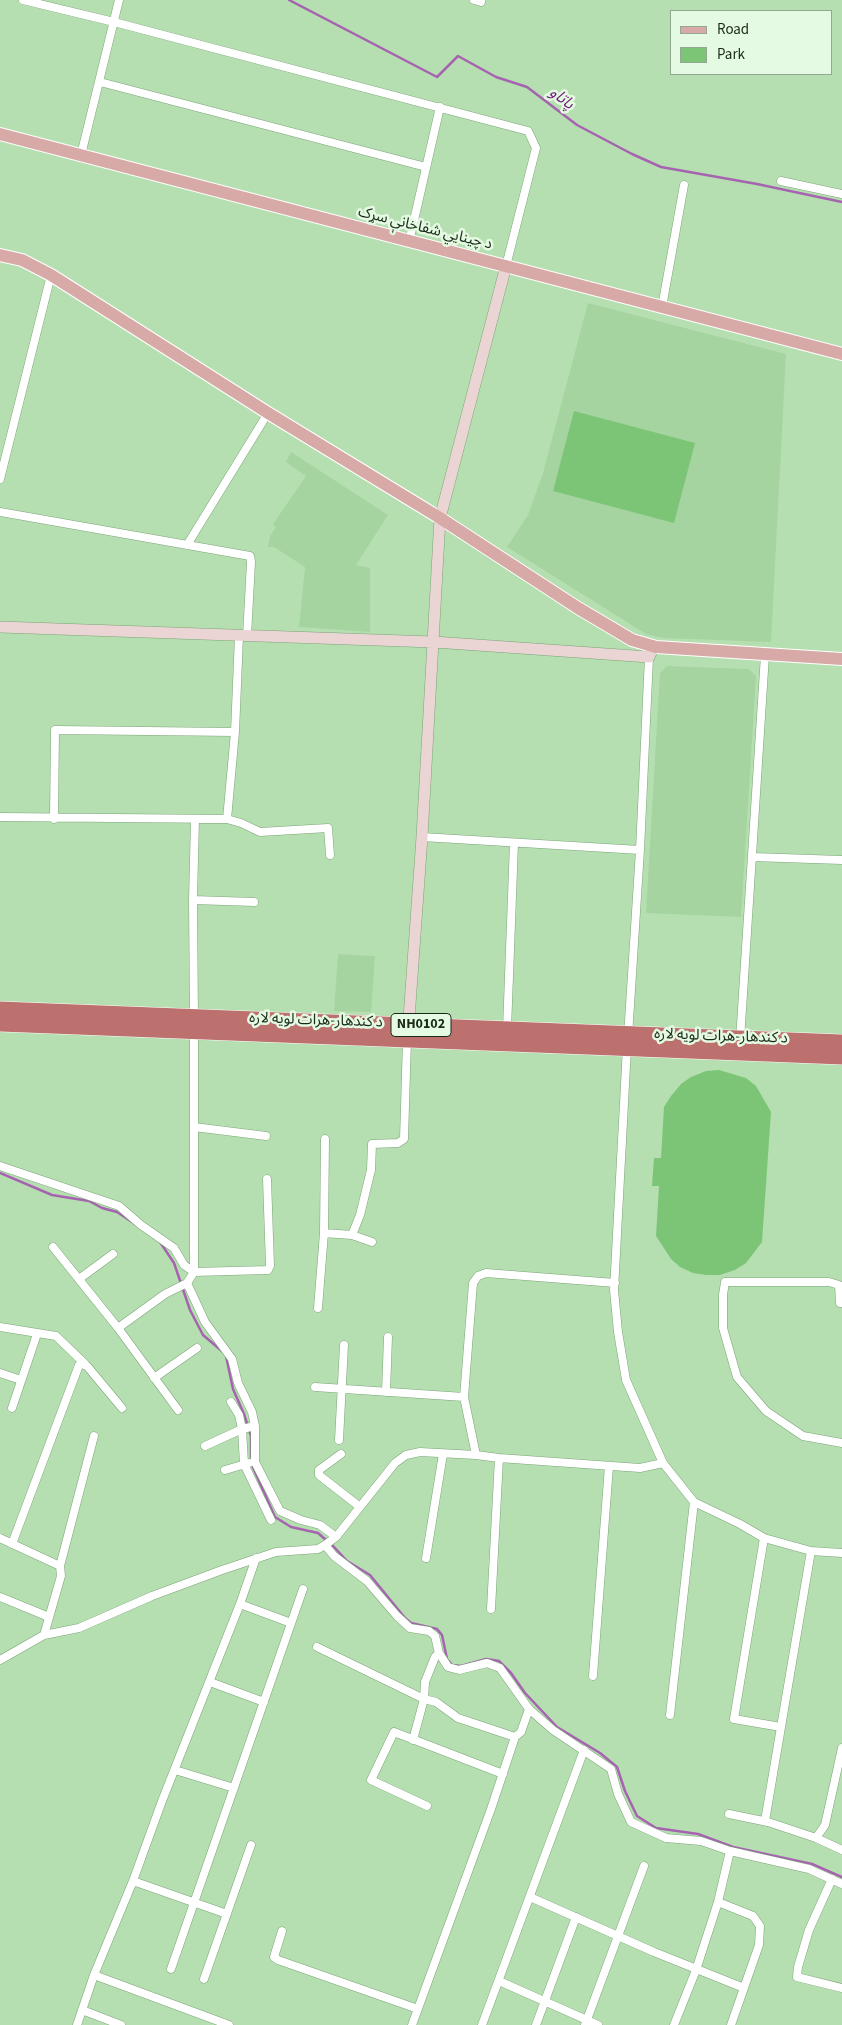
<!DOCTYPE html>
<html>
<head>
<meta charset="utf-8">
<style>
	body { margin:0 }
	#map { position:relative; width:842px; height:2025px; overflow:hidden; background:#b6dfb1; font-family:"Source Sans 3",sans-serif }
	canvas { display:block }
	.legend { position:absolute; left:670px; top:10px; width:162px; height:65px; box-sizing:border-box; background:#e5fae2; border:1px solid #94a792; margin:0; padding:6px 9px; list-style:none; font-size:15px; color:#1a2a19 }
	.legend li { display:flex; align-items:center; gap:10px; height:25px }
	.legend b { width:25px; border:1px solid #94a792 }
</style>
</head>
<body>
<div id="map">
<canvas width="842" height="2025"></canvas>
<ul class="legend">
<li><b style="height:6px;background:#d7aaa8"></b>Road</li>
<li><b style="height:14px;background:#7cc577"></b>Park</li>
</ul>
</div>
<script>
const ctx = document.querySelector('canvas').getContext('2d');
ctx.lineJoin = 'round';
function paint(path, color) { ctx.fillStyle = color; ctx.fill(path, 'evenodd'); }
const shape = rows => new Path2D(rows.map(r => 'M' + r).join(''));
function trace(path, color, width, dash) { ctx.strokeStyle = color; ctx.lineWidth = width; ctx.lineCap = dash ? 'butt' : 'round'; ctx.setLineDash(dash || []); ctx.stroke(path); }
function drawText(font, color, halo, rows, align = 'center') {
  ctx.font = font + ' "Source Sans 3","Noto Sans Arabic",sans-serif'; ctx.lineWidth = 5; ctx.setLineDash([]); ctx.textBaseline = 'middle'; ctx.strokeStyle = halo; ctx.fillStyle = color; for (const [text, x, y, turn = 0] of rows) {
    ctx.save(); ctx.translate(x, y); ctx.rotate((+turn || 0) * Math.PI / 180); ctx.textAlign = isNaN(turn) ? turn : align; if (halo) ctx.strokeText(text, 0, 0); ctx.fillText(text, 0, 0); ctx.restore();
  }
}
paint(shape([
	[588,303,786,354,771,642,663,638,646,634,507,547,528,515,543,473],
	[291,452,388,515,356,565,370,568,370,632,299,627,305,567,274,547,268,547,270,536,276,527,273,524,306,476,286,462],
	[667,666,749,669,756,676,741,917,646,913,660,673],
	[338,954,375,956,371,1012,334,1011]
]), '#a5d4a1');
paint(shape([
	[574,411,695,443,674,523,553,491],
	[719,1070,746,1078,756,1086,771,1112,762,1242,746,1263,735,1270,720,1275,706,1275,693,1273,680,1267,671,1259,656,1236,659,1186,652,1186,654,1158,661,1158,664,1107,671,1096,681,1084,691,1077,706,1071]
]), '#7cc577');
trace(shape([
	[289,0,437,77,458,56,496,77,527,87,577,125,632,154,661,167,757,184,842,202],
	[0,1173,52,1195,89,1201,102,1208,117,1212,135,1224],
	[160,1242,174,1263,190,1310,203,1335,223,1352],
	[226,1356,233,1389,244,1414,251,1436,251,1457],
	[252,1465,275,1517,291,1527,318,1533,334,1547,347,1561,370,1575,405,1618,411,1623,437,1629,442,1635,447,1659,452,1665,461,1666,486,1659,499,1661,511,1673,525,1693,557,1727,600,1753,617,1767,625,1791,637,1816,656,1828,698,1834,733,1847,812,1864,842,1877]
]), '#a663b0', 2.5);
const street = shape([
	[23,0,114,22,528,131,536,148,506,266],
	[474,0,481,2],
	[100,82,426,167],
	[81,155,119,0],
	[781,181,842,194],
	[409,242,440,107],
	[662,307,684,185],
	[0,479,51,275],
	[0,512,250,556,251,562,247,636],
	[187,545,268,413],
	[0,817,227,819,235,732,239,636],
	[54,819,55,730,235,732],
	[227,819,241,823,260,832,328,828,330,855],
	[422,837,640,850],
	[752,857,842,860],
	[193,900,254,902],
	[194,1018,193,900,195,819],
	[507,1029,514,843],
	[628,1036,640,850,649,657],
	[740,1040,765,655],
	[627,1047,614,1290,618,1332,626,1380,663,1463,694,1502,740,1524,764,1538,811,1551,842,1553],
	[194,1127,266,1136],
	[0,1166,119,1206,141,1225,174,1248,184,1265,194,1272,268,1270,270,1266,267,1179],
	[324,1233,352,1235,372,1242],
	[352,1235,360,1215,371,1170,372,1144,398,1143,404,1139,407,1040],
	[53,1247,118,1328,178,1410],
	[79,1279,113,1254],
	[187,1283,205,1322,232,1359,238,1383,252,1412,255,1426,255,1462,280,1511,301,1520,320,1525,336,1537],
	[842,1303,840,1303,839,1285,829,1282,725,1282,723,1295,723,1328,737,1377,766,1411,803,1436,842,1443],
	[318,1308,324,1233,325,1139],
	[0,1327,56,1336,85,1364],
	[118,1328,165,1294,187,1283,194,1272,194,1029],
	[0,1373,21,1380],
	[154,1378,197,1348],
	[315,1387,464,1397],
	[386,1392,388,1337],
	[231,1402,239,1415,242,1429,244,1464,271,1520],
	[12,1408,36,1337],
	[339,1440,344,1345],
	[205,1446,242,1429,255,1426],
	[341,1454,319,1470,319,1475,360,1507],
	[476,1455,464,1397,473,1283,478,1276,486,1273,615,1283],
	[225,1470,249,1463],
	[0,1538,60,1566,61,1576,44,1635],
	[764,1538,734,1719,781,1727],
	[12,1544,79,1365,82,1364,87,1366,122,1408],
	[325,1545,334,1556,367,1581,397,1616,410,1628,429,1631,435,1636,439,1653,448,1667,459,1670,487,1663,500,1668,529,1709,553,1730,611,1769,618,1794,631,1822,666,1838,701,1841,730,1851,809,1869,842,1884],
	[426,1558,443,1454],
	[60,1566,94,1436],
	[0,1597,49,1617],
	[240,1604,291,1623],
	[491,1609,499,1458],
	[317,1647,424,1699,436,1702,458,1718,515,1737],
	[0,1660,44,1635,79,1628,152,1596,222,1570,276,1552,318,1549,325,1545,336,1537,395,1463,406,1455,420,1452,476,1455,499,1458,640,1468,663,1463],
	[593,1676,609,1466],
	[210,1682,264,1702],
	[670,1715,694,1502],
	[413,1740,424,1699,425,1682,435,1657,439,1653],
	[175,1770,234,1788],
	[427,1806,371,1780,394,1732,503,1774],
	[729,1814,768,1822,816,1838,842,1850],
	[765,1821,811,1551],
	[816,1838,825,1825,842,1748],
	[832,1879,809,1930,798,1967,797,1977,842,1988],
	[133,1881,227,1914],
	[530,1897,654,1952,744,1988],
	[718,1902,753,1916,760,1926,759,1945,731,2025],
	[282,1931,274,1957,278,1960,418,2009],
	[171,1969,303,1589],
	[94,1975,229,2025],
	[204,1979,251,1845],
	[499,1981,598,2025],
	[82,2010,121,2025],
	[77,2025,94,1975,133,1881,162,1801,240,1604,256,1558],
	[412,2025,491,1809,515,1737,521,1732,529,1709],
	[482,2025,584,1750],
	[536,2025,576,1917],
	[585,2025,644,1866],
	[674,2025,696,1970,718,1902,730,1851]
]);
const secondary = shape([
	[0,627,434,642,649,657,654,646],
	[408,1032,422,837,440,518,506,266]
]);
const primary = shape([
	[0,134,842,354],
	[0,255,22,260,51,275,268,413,440,518,578,608,632,640,656,647,842,659]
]);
const highway = shape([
	[0,1009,842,1042],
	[0,1024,842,1057]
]);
trace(street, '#7ca478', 9);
trace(secondary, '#7ca478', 12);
trace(primary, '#fff', 14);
trace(highway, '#fff', 16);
trace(street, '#fff', 8);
trace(secondary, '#ebd4d4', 11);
trace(primary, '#d7aaa8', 12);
trace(highway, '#bc716e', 15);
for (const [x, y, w] of [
	[421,1025,60]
]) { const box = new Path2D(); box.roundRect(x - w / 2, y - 11.5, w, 23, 4); ctx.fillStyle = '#e5fae2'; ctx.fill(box); trace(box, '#1a2a19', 1); }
drawText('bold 14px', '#1a2a19', null, [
	["NH0102",421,1025]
]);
drawText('15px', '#1a2a19', '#e5fae2', [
	["د چينايي شفاخانې سړک",425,229,14],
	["د کندهار-هرات لويه لاره",316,1021,2],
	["د کندهار-هرات لويه لاره",721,1037,2]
]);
drawText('italic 16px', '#6f1a7b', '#e5fae2', [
	["پاتاو",561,99,37]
]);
</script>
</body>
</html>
